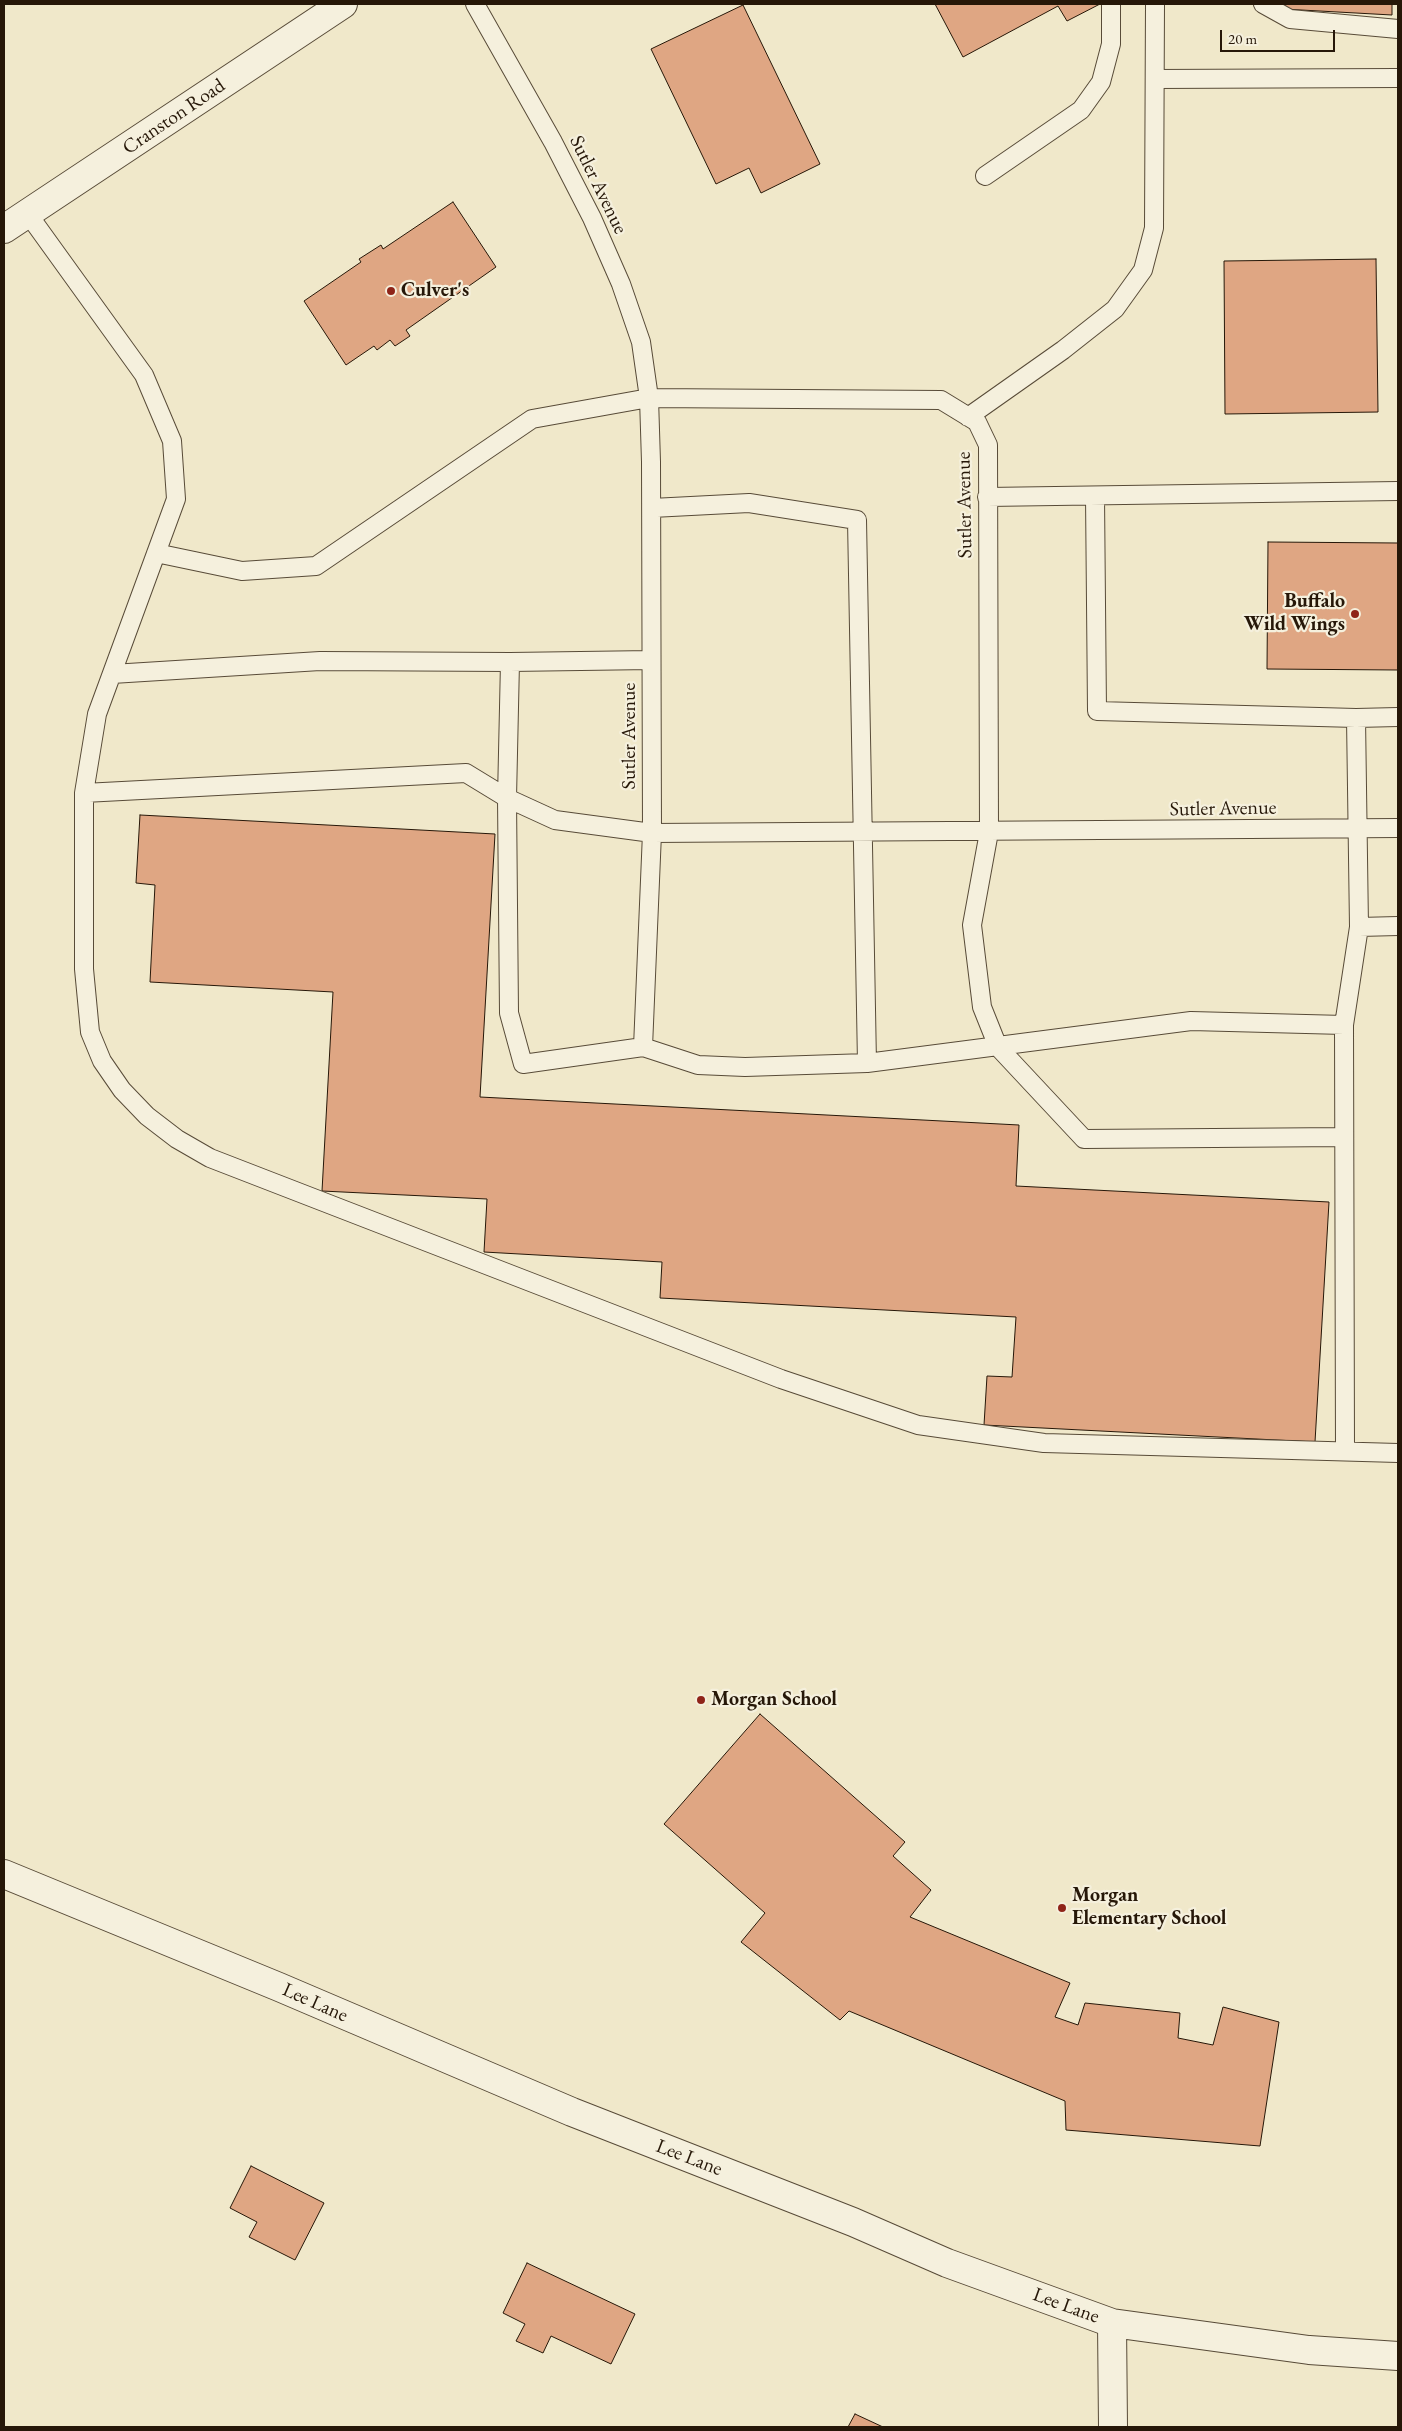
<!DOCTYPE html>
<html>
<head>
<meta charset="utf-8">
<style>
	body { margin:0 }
	#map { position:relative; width:1402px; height:2431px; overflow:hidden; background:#f0e8ca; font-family:"EB Garamond",serif }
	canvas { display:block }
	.frame { position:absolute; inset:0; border:5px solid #261708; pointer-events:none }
	.scale { position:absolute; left:1220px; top:30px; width:115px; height:22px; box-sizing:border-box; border:2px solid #261708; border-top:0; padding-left:6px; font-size:15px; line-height:18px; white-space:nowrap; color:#261708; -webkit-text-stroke:4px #f5f0dd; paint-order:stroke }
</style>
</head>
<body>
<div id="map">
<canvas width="1402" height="2431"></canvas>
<div class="frame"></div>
<div class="scale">20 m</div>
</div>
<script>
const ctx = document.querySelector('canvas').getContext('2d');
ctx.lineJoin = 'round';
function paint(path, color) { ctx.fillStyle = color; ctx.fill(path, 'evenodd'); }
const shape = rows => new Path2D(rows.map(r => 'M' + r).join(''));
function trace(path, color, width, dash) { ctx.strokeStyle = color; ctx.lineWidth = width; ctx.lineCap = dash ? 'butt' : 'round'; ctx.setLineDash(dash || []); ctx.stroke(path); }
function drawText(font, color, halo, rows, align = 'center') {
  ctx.font = font + ' "EB Garamond",serif'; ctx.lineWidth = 4.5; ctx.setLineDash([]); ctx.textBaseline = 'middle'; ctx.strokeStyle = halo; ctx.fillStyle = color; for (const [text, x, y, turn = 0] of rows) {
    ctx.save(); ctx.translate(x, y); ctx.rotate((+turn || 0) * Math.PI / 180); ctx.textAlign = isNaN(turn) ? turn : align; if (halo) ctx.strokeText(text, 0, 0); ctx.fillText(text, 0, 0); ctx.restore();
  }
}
const building = shape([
	[935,4,1100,4,1067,21,1058,6,963,57,935,4],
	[1283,4,1392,4,1392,15,1283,9,1283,4],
	[743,5,820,164,761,193,749,168,716,184,651,49,743,5],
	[453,202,496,267,406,330,410,336,395,346,390,340,377,350,374,346,346,365,304,301,361,262,359,259,381,245,383,249,453,202],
	[1376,259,1378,412,1225,414,1224,261,1376,259],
	[1268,542,1398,543,1398,670,1267,669,1268,542],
	[140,815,495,834,480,1097,1019,1125,1016,1186,1329,1202,1315,1442,984,1425,987,1376,1012,1377,1016,1317,660,1298,662,1262,484,1252,487,1199,322,1191,333,992,150,982,155,885,136,883,140,815],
	[760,1714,905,1842,893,1856,931,1890,910,1917,1070,1983,1055,2017,1078,2025,1085,2003,1180,2013,1178,2038,1213,2045,1223,2007,1279,2022,1260,2146,1066,2130,1065,2101,849,2011,840,2020,741,1942,765,1913,664,1824,760,1714],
	[251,2166,324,2203,295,2260,249,2237,257,2222,230,2208,251,2166],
	[527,2263,635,2314,611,2364,551,2336,543,2353,516,2341,525,2324,503,2313,527,2263],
	[855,2414,883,2427,848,2427,855,2414]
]);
paint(building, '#dfa683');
trace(building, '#261708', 1);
const service = shape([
	[475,4,553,142,592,218,621,284,641,342,649,398,651,462,652,833,643,1047],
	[1263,4,1290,19,1398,29],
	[1155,79,1398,78],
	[985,176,1081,110,1101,82,1111,44,1111,4],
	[28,214,144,375,172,441,176,499,97,714,84,793,84,969,90,1032,102,1061,122,1090,147,1116,177,1139,210,1158,781,1379,918,1425,1044,1443,1398,1453],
	[968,417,1063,350,1115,309,1143,270,1154,228,1155,4],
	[1095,496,1097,711,1356,718],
	[987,497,1398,491],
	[652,508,749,503,857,520,867,1063],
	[156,553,242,571,316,566,532,419,649,398,941,400,977,422,988,445,989,832,972,925,982,1007,998,1047,1084,1139,1344,1137],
	[510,662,507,798,509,1013,523,1064,643,1047,698,1065,745,1067,867,1063,1191,1021,1344,1025],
	[112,674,320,661,510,662,651,660],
	[1398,717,1356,718,1359,927,1398,926],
	[84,793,466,773,507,798,555,820,652,833,1398,828],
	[1345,1451,1344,1025,1359,927]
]);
const minor = shape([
	[4,1874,279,1987,572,2112,853,2222,947,2263,1112,2323,1309,2350,1398,2356],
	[1112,2323,1113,2427]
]);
const tertiary = shape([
	[4,229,343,4]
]);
trace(service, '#584b38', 20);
trace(minor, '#584b38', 30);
trace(tertiary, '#584b38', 30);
trace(service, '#f5f0dd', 18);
trace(minor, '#f5f0dd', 28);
trace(tertiary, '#f5f0dd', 28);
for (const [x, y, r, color] of [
	[391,291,5,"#8f2418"],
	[1355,614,5,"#8f2418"],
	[701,1700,5,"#8f2418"],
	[1062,1908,5,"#8f2418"]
]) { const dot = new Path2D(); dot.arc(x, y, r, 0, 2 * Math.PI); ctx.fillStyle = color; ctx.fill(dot); trace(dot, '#f5f0dd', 2); }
drawText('20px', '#261708', '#f5f0dd', [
	["Cranston Road",174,117,-34],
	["Sutler Avenue",598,185,64],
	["Sutler Avenue",965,505,-91],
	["Sutler Avenue",630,736,-90],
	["Sutler Avenue",1223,809,-1],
	["Lee Lane",315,2003,24],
	["Lee Lane",689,2158,21],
	["Lee Lane",1066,2306,20]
]);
drawText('bold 20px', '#261708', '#f5f0dd', [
	["Culver's",401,291],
	["Buffalo",1345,602,"right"],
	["Wild Wings",1345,625,"right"],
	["Morgan School",711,1700],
	["Morgan",1072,1896],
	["Elementary School",1072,1919]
], 'left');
</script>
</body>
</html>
